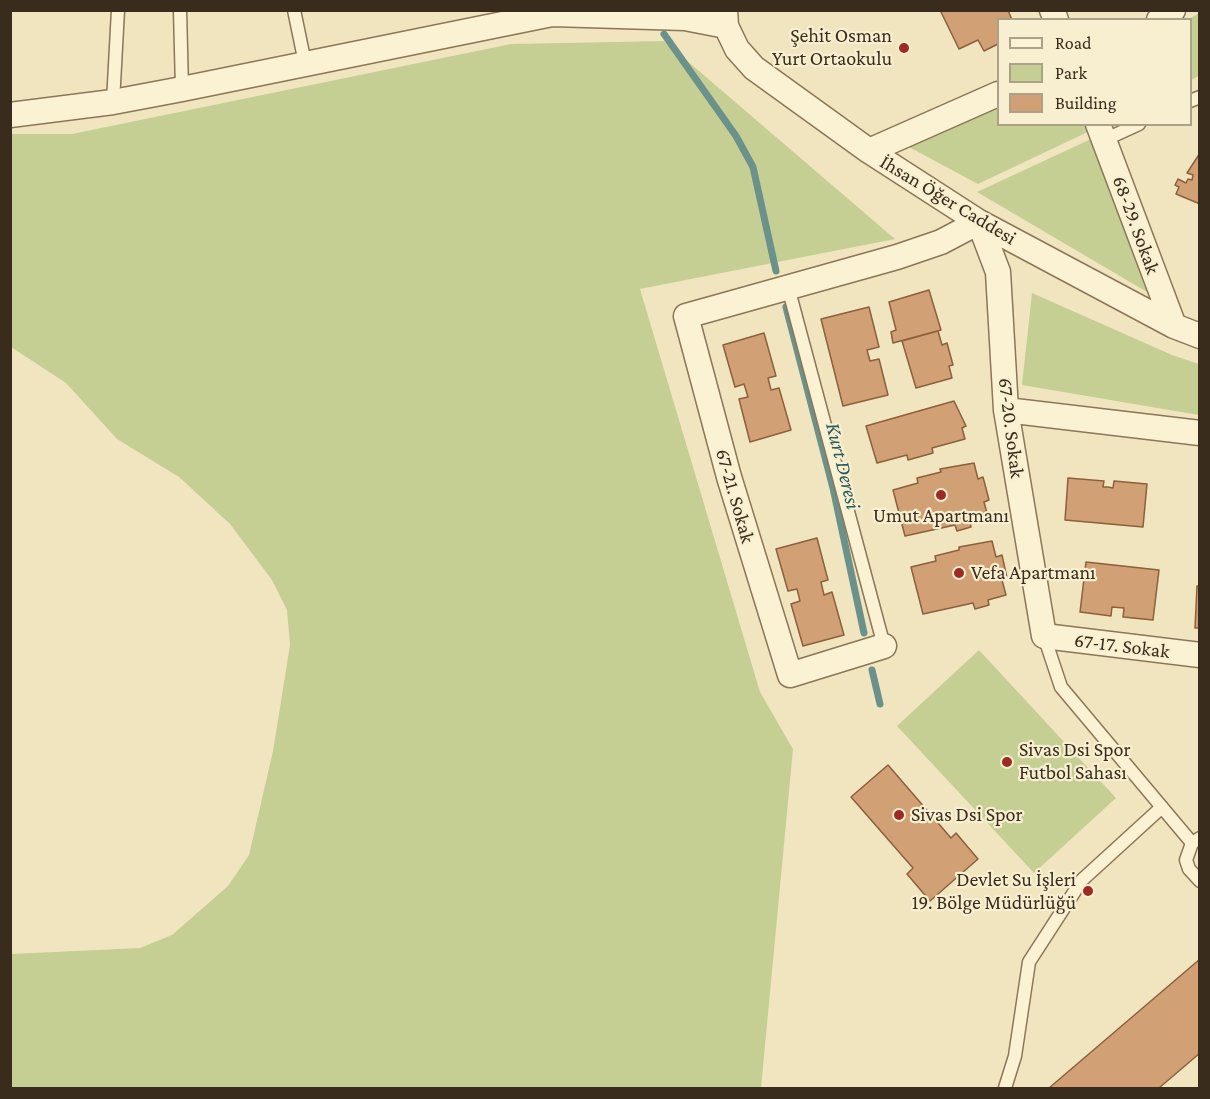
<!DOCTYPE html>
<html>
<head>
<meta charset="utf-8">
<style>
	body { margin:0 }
	#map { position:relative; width:1210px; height:1099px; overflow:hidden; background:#f1e5c0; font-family:"Crimson Pro",serif }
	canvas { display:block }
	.frame { position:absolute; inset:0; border:12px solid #3a2c1c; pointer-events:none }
	.legend { position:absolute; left:997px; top:18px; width:195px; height:108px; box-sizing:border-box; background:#f7efd0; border:2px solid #aba188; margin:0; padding:8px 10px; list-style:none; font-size:18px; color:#3a2c1c }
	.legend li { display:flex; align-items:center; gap:12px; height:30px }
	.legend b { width:30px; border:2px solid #aba188 }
</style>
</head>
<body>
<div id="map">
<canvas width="1210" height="1099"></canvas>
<div class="frame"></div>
<ul class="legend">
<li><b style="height:8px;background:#fbf2d4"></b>Road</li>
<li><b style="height:16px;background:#c5cf94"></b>Park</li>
<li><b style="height:16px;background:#d1a074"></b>Building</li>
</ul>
</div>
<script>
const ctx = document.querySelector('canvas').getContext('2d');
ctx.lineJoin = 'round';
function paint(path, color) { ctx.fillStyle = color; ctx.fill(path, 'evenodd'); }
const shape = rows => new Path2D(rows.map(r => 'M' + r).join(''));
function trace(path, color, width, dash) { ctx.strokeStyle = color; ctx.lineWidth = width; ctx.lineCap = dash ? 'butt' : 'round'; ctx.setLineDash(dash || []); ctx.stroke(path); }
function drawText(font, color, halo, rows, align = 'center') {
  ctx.font = font + ' "Crimson Pro",serif'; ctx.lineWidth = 4.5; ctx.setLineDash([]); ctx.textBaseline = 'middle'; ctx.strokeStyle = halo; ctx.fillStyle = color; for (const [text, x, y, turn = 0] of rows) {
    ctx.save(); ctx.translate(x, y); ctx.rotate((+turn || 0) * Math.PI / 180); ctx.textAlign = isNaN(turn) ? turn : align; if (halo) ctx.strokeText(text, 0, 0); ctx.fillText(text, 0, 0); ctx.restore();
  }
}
paint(shape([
	[1199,13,1199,76,1191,80,1189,19],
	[664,41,895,239,640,289,760,692,793,749,761,1088,11,1088,11,954,140,948,172,935,228,886,249,855,273,751,290,645,287,610,272,580,230,524,179,477,117,439,66,383,11,347,11,134,72,134,511,44],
	[998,107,998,124,1090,125,1092,130,978,184,907,146],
	[1091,139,1147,292,977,192],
	[1032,293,1172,355,1199,364,1199,415,1022,385],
	[979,650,1116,798,1034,873,897,726]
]), '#c5cf94');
trace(shape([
	[664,34,736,136,753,167,776,271],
	[786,307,833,488,864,633],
	[872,670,880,704]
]), '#6a918a', 7);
const building = shape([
	[940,10,1008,10,1012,20,998,20,998,44,984,51,978,40,959,49,940,10],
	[1200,153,1200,204,1176,194,1179,187,1175,185,1178,179,1186,183,1188,179,1192,180,1193,175,1187,173,1200,153],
	[929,290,941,330,893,343,891,332,896,330,889,302,929,290],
	[869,307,879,347,867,350,870,361,879,359,888,395,843,406,821,319,869,307],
	[938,331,942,345,947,343,953,365,949,366,952,378,916,388,902,341,938,331],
	[764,333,776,376,768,378,771,390,779,388,791,430,750,442,739,399,748,397,744,384,735,387,723,345,764,333],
	[954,401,966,426,962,428,965,439,932,448,933,453,908,460,907,455,877,463,866,426,954,401],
	[974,463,978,479,983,477,989,500,984,502,988,517,970,521,971,527,957,531,955,525,905,536,893,490,918,483,917,478,941,472,940,469,974,463],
	[1068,478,1104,481,1103,487,1108,487,1113,488,1114,481,1147,484,1143,527,1065,520,1068,478],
	[817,538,828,580,821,582,824,595,832,592,844,635,803,646,791,604,800,601,797,589,788,591,776,549,817,538],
	[992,541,996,557,1002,555,1007,578,1002,580,1006,595,988,600,989,605,975,609,973,603,923,614,911,567,936,561,935,556,959,550,959,547,992,541],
	[1086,562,1159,570,1153,620,1123,617,1124,608,1112,607,1111,616,1080,612,1086,562],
	[1197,586,1200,586,1200,628,1195,628,1197,586],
	[888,765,951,838,956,833,978,859,930,901,907,874,913,868,851,797,888,765],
	[1200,959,1200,1053,1159,1088,1049,1088,1200,959]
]);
paint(building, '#d1a074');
trace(building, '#8b603b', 1.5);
const service = shape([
	[180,10,182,89],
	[294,10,305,63],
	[1190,101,1200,97],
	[113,102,118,10],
	[1104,140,1139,124],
	[788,287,884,646],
	[1044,636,1061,687,1192,843],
	[1200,838,1192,843,1186,860,1189,869,1200,881],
	[1005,1088,1015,1056,1029,962,1082,880,1162,807]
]);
const minor = shape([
	[725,10,726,26,737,49,754,68,869,151,979,222,1174,326,1200,336],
	[1052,10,1056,20],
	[1159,20,1173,10],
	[10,115,113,102,182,89,552,14,685,18,726,26],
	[1098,124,1174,326],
	[869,151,998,94],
	[1006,410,1200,433],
	[884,646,790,675,729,477,686,316,897,257,941,242,979,222,998,272,1006,410,1044,636,1200,655]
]);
trace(service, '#8b7657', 15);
trace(minor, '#8b7657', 27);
trace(service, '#fbf2d4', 12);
trace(minor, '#fbf2d4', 24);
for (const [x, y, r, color] of [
	[904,48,6,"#9d2a23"],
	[941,495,6,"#9d2a23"],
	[959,573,6,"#9d2a23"],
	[1007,762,6,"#9d2a23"],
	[899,815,6,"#9d2a23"],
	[1088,891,6,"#9d2a23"]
]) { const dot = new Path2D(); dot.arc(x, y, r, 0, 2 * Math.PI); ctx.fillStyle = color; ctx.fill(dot); trace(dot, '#f7efd0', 2); }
drawText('20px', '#3a2c1c', '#f7efd0', [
	["Şehit Osman",892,36,"right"],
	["Yurt Ortaokulu",892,59,"right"],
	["Umut Apartmanı",941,516,"center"],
	["Vefa Apartmanı",971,573],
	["Sivas Dsi Spor",1019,750],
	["Futbol Sahası",1019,773],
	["Sivas Dsi Spor",911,815],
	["Devlet Su İşleri",1076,880,"right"],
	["19. Bölge Müdürlüğü",1076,903,"right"]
], 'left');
drawText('20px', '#3a2c1c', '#f7efd0', [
	["İhsan Öğer Caddesi",948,200,31],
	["68-29. Sokak",1136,225,70],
	["67-20. Sokak",1011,428,83],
	["67-21. Sokak",735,496,74],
	["67-17. Sokak",1122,646,7]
]);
drawText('italic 21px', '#2b5a5a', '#f7efd0', [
	["Kurt Deresi",843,466,76]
]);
</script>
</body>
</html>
